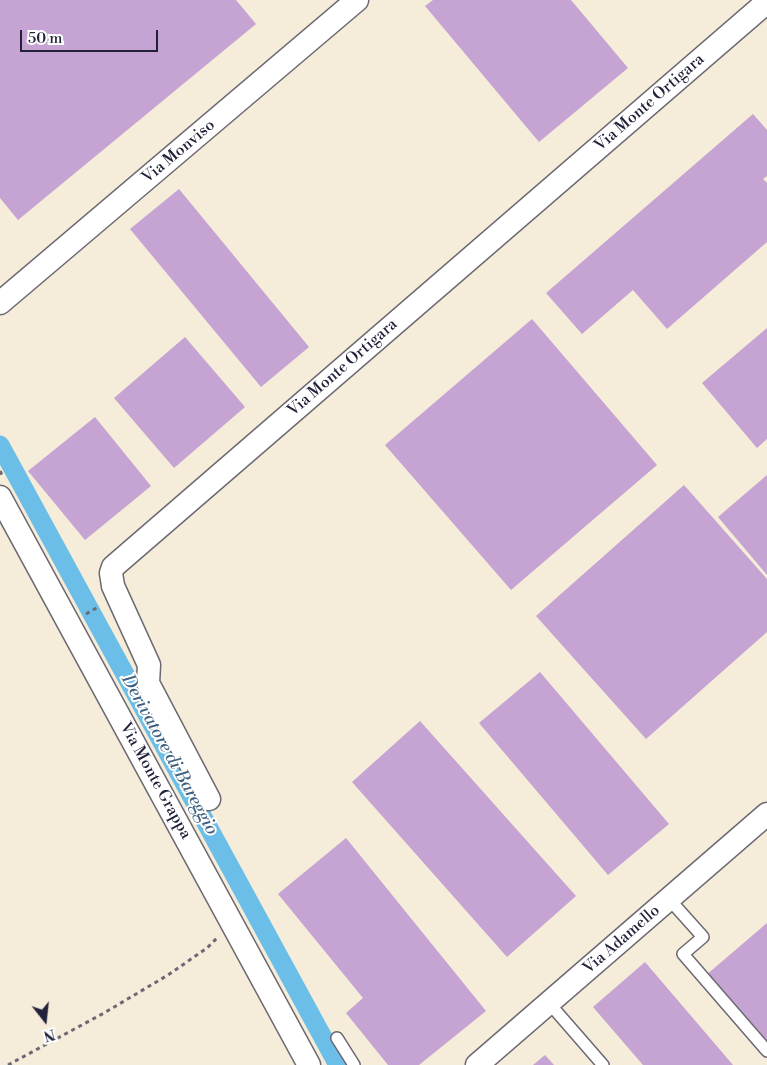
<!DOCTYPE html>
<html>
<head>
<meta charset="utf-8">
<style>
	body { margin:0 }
	#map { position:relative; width:767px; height:1065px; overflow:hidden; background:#f5ecd9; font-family:"Libre Bodoni",serif }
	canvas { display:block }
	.north { position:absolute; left:20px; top:995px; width:50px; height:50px; -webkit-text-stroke:4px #fff; paint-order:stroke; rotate:164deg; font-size:14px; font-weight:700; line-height:20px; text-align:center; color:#22223b }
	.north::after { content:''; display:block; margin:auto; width:18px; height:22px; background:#22223b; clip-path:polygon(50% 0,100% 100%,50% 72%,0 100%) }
	.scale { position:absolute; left:20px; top:30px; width:138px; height:22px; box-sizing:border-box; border:2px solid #22223b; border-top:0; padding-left:6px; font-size:15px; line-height:18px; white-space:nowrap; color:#22223b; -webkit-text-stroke:4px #fff; paint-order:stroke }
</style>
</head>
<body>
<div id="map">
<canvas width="767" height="1065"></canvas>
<div class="north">N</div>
<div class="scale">50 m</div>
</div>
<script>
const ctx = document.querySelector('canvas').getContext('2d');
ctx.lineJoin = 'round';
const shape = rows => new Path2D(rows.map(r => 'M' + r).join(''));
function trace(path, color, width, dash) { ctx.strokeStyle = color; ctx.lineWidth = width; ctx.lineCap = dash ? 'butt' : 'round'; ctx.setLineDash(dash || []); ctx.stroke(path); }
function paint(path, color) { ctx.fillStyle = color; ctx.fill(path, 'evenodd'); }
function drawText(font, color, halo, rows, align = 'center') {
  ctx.font = font + ' "Libre Bodoni",serif'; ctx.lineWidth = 4; ctx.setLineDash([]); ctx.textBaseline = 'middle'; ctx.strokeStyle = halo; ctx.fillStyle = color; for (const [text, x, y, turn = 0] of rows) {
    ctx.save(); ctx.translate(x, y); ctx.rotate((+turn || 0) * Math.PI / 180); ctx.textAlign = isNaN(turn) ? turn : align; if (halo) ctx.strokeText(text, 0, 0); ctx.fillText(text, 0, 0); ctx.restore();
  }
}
trace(shape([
	[0,445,338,1065]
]), '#6bbee7', 19);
paint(shape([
	[0,0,236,0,256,24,18,220,0,198],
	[433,0,571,0,628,68,539,142,425,6],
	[753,114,767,130,767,176,763,179,767,183,767,242,667,329,633,290,582,334,546,293],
	[179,189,309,347,261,387,130,229],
	[532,319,657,465,511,590,385,445],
	[767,328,767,439,757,448,702,383],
	[185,337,245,407,174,468,114,398],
	[95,417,151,486,85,540,28,471],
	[767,475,767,575,718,517],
	[684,485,767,579,767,632,646,739,536,616],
	[540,672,669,824,608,875,479,723],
	[420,721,576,896,507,957,352,782],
	[346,838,486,1011,419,1065,388,1065,346,1013,363,998,278,894],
	[767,923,767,1049,705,976],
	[645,962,733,1065,643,1065,593,1007],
	[545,1055,554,1065,533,1065]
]), '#c5a3d2');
const service = shape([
	[669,899,703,937,683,954,767,1051],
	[549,1003,603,1065],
	[337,1038,354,1065]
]);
const minor = shape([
	[0,303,357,0],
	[0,497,309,1065],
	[209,799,148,683,149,665,113,586,111,573,113,567,767,2],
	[477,1065,767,814]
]);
trace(service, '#6c6972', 14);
trace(minor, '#6c6972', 25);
trace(shape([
	[0,471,3,477],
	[86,614,100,606],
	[8,1065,104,1013,168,975,207,948,218,937]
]), '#6c6972', 3, [4, 4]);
trace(service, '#fff', 11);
trace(minor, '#fff', 22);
drawText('16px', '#22223b', '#fff', [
	["Via Monte Ortigara",650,103,-41],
	["Via Monviso",179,152,-40],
	["Via Monte Ortigara",343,368,-41],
	["Via Monte Grappa",155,781,61],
	["Via Adamello",622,940,-41]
]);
drawText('italic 18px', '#3f6080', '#fff', [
	["Derivatore di Bareggio",169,755,61]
]);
</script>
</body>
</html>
